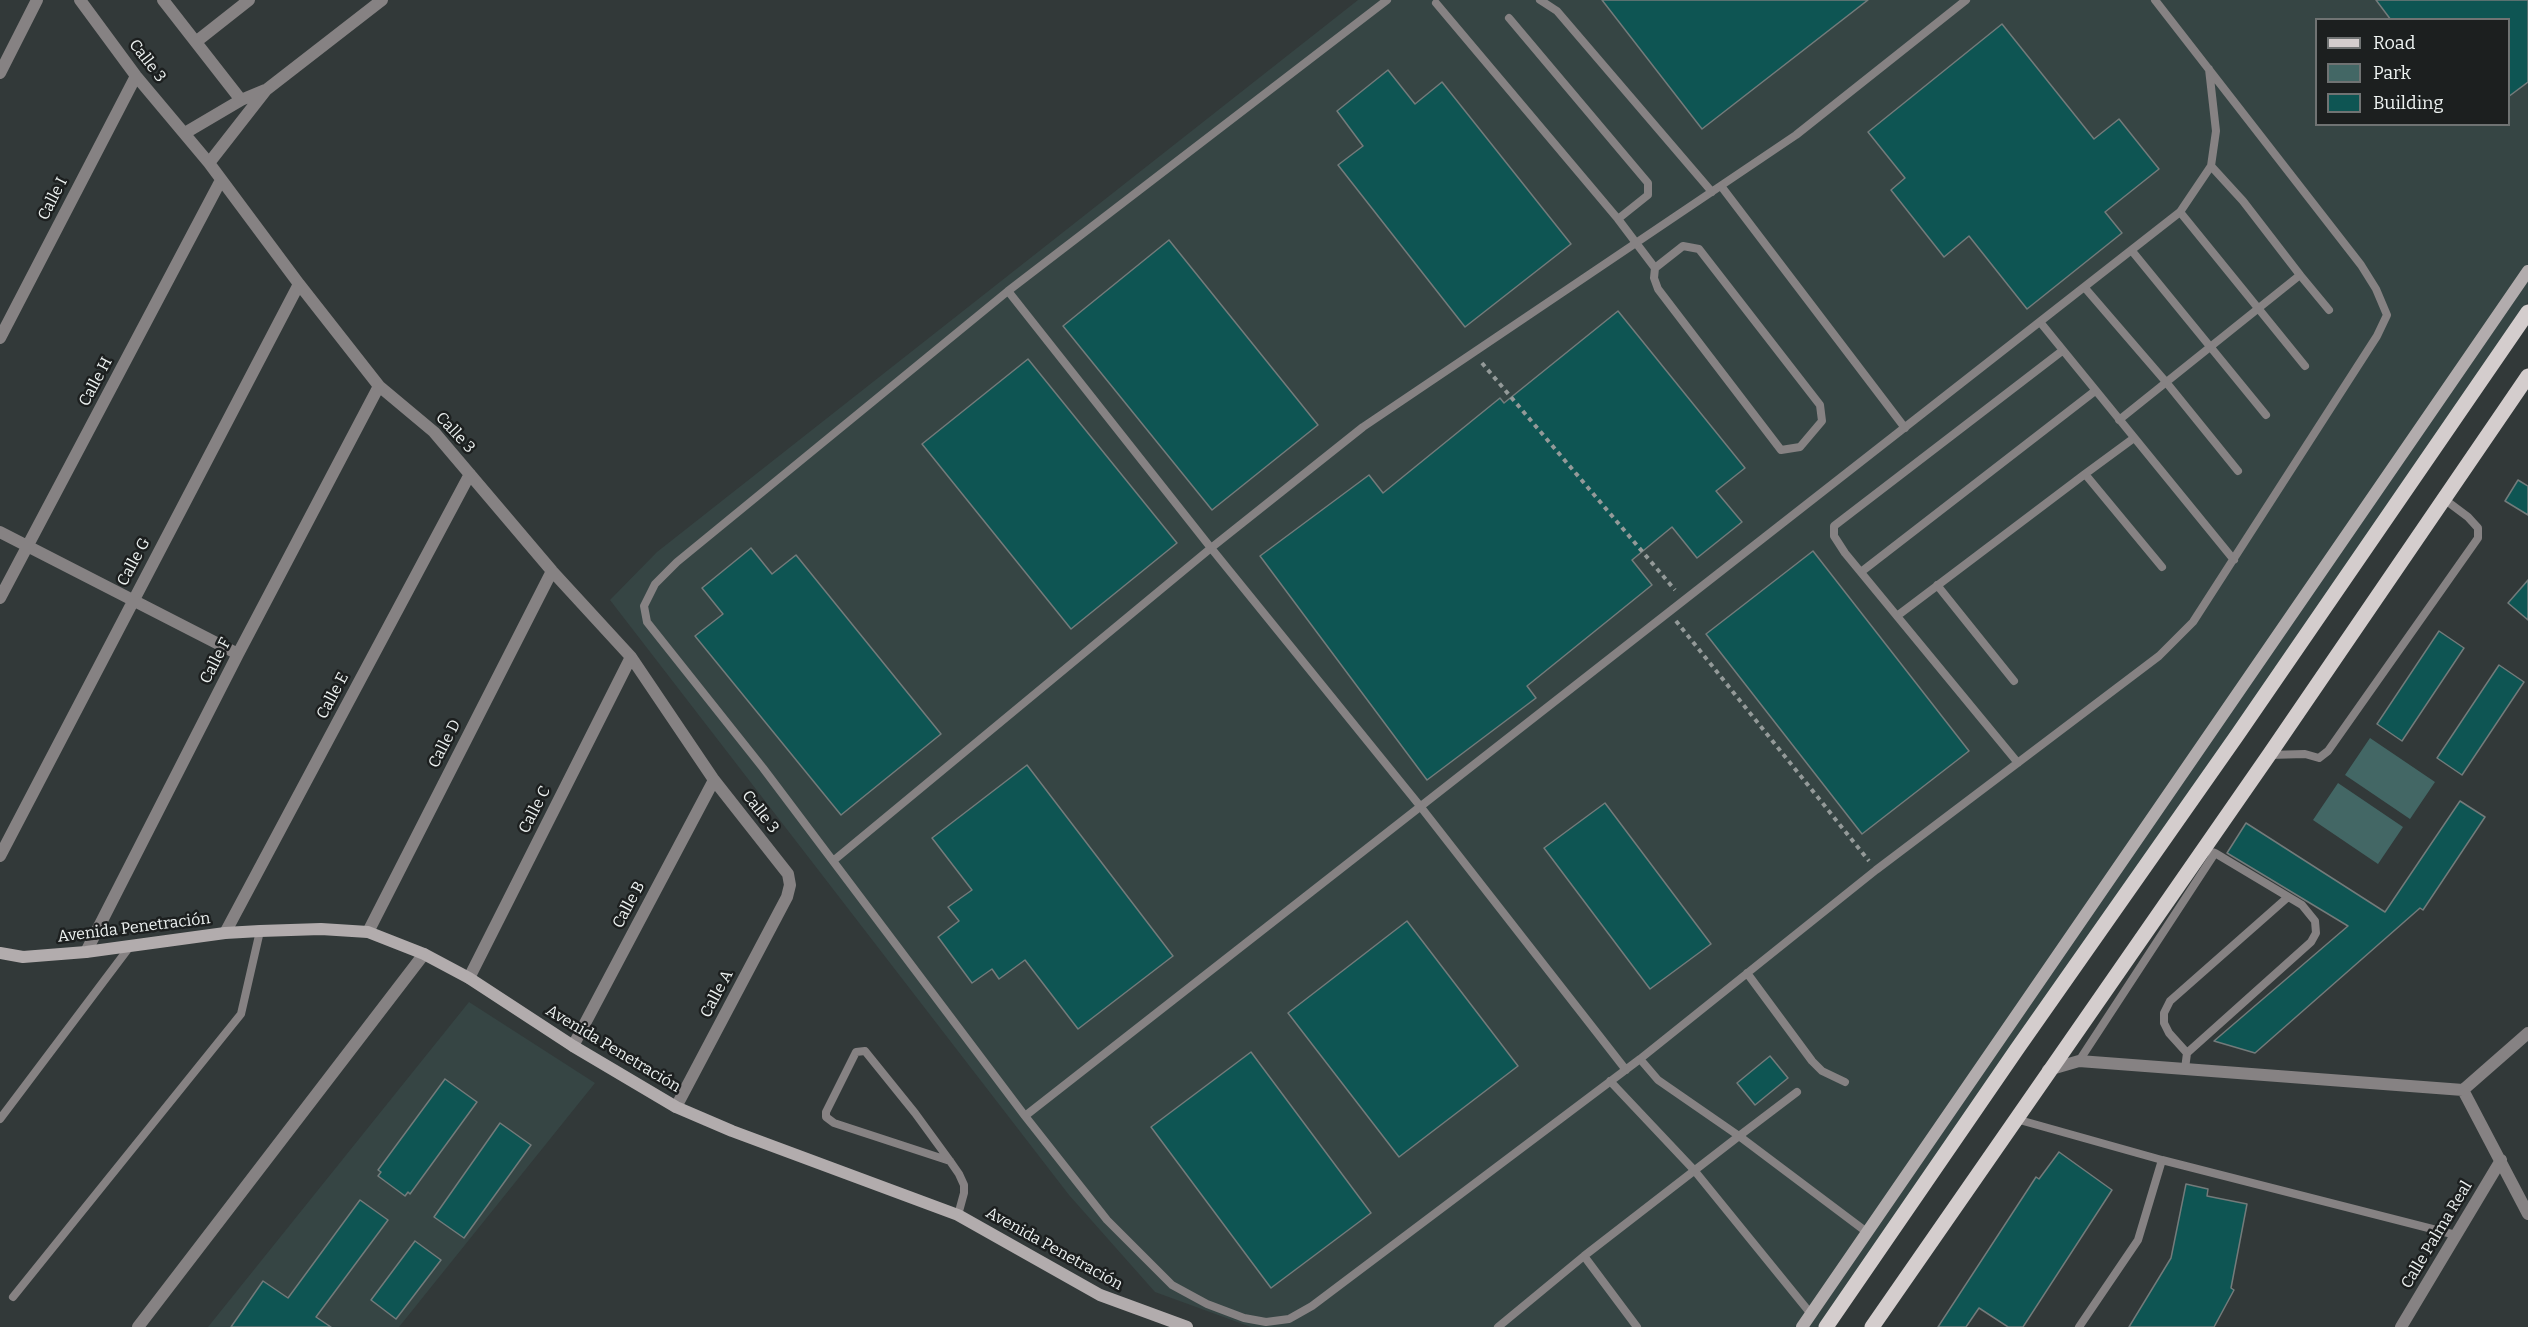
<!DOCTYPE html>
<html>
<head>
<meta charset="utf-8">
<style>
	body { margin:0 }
	#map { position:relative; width:2528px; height:1327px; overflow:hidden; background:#323939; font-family:Bitter,serif }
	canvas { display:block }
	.legend { position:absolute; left:2315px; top:18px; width:195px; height:108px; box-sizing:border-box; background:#1c1f1f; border:2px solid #707373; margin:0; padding:8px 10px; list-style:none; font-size:18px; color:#edf2f1 }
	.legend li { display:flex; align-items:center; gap:12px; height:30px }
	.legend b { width:30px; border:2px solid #707373 }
</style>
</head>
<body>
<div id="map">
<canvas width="2528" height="1327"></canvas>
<ul class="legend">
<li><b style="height:8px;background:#d4cdcd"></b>Road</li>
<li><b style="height:16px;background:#436765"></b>Park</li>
<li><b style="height:16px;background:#0e5553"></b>Building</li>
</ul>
</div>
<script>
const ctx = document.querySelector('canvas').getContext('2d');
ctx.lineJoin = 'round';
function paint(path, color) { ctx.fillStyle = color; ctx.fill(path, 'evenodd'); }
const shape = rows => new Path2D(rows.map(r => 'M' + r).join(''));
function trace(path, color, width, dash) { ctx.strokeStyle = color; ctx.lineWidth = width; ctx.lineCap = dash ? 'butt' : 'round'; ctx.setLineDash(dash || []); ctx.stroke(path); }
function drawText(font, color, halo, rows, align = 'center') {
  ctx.font = font + ' Bitter,serif'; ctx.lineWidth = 5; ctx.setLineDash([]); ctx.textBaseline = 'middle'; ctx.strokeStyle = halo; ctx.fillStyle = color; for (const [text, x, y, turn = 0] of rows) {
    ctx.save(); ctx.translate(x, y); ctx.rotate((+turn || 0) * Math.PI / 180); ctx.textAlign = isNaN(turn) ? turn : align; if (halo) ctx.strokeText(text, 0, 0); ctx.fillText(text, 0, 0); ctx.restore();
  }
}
paint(shape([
	[1358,0,2528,0,2528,302,1821,1327,1251,1327,1155,1292,1069,1195,610,600,657,552],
	[2316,20,2508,20,2508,124,2316,124],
	[469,1002,595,1083,399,1327,208,1327]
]), '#364544');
paint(shape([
	[2370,738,2435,782,2410,819,2345,775],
	[2338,783,2403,827,2378,864,2313,820]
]), '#436765');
const building = shape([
	[1602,0,1868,0,1702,129,1602,0],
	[2376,0,2528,0,2528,82,2508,97,2508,20,2391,20,2376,0],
	[2002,24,2094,139,2119,119,2159,169,2105,212,2122,233,2027,309,1969,236,1944,257,1891,190,1905,178,1868,132,2002,24],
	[1388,70,1415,104,1442,82,1571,244,1465,327,1338,165,1363,146,1337,111,1388,70],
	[1169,240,1318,425,1212,510,1063,326,1169,240],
	[1618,311,1745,468,1716,491,1742,522,1697,558,1672,527,1632,560,1652,585,1527,686,1536,698,1427,780,1260,556,1369,475,1383,493,1500,398,1504,403,1618,311],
	[1028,359,1177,543,1071,629,922,444,1028,359],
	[2518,480,2528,486,2528,515,2505,501,2518,480],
	[751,548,772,574,796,555,941,734,841,815,695,636,723,614,702,588,751,548],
	[1813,551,1969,751,1862,834,1706,634,1813,551],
	[2528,580,2528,620,2508,603,2528,580],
	[2439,631,2464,648,2402,741,2377,724,2439,631],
	[2499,665,2524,682,2462,775,2437,758,2499,665],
	[1027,765,1173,956,1078,1029,1025,960,999,979,992,969,972,983,938,937,959,921,948,907,972,890,932,838,1027,765],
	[2460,801,2485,817,2423,910,2420,908,2255,1053,2214,1041,2348,926,2227,853,2246,823,2385,912,2460,801],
	[1605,803,1711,944,1650,989,1544,848,1605,803],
	[1407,921,1518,1066,1399,1157,1288,1013,1407,921],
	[1251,1052,1371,1213,1271,1288,1151,1127,1251,1052],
	[1770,1056,1788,1078,1755,1105,1737,1083,1770,1056],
	[445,1079,477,1102,410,1194,408,1192,405,1196,378,1176,381,1172,378,1170,445,1079],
	[500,1123,531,1145,464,1238,434,1217,500,1123],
	[2059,1152,2112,1190,2023,1327,2008,1327,1979,1308,1966,1327,1938,1327,2036,1177,2039,1179,2059,1152],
	[2186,1184,2208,1189,2207,1196,2247,1204,2231,1288,2234,1290,2214,1327,2129,1327,2171,1258,2186,1184],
	[360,1200,388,1220,316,1317,331,1327,231,1327,263,1281,288,1298,360,1200],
	[415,1241,441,1260,396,1319,371,1300,415,1241]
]);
paint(building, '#0e5553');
trace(building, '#737b7b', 1.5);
trace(shape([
	[1482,363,1675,590],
	[1676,621,1869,861]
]), '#949a99', 4, [4.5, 4.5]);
trace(shape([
	[1387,0,1008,291,677,562,655,584,644,606,647,622,763,768,1025,1116,1107,1220,1172,1285,1207,1304,1244,1318,1266,1322,1289,1319,1312,1306,1640,1059,1876,870,2159,656,2193,622,2377,336,2387,315,2376,289,2361,265,2155,0],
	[1540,0,1557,11,1712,192],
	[1436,3,1618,219],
	[1509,18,1648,183,1648,195,1618,219,1655,268,1654,278,1658,289,1781,450,1800,447,1822,421,1820,405,1699,249,1683,246,1655,268],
	[1721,186,1905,428],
	[2180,212,2305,366],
	[2132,251,2266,415],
	[2300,275,2329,310],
	[2085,288,2166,382,2238,471],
	[1008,291,1211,548,1420,806,1626,1070],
	[2040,322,2234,560],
	[2119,420,2300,275,2243,201,2211,166],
	[2085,474,2134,438],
	[1861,572,2095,391],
	[1937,585,2014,681],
	[1897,616,2085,474,2162,567],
	[2269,755,2305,754,2319,758,2328,751,2478,538,2478,528,2468,517,2444,499],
	[2018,763,1845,553,1834,536,1834,526,2062,351],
	[833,861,1211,548,1363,427,1796,135,1966,0],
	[1747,973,1812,1061,1822,1071,1845,1082],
	[2187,1053,2169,1033,2164,1023,2164,1013,2170,1001,2288,897],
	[1640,1059,1658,1080,1739,1136,1797,1092],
	[2079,1061,2215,853],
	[2185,1069,2187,1053,2311,942,2316,933,2315,921,2302,905,2215,853,2201,850],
	[1610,1081,1694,1170,1811,1314],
	[1025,1116,2180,212,2211,166,2216,131,2209,69],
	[0,1119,131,945],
	[2016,1119,2162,1160,2456,1235],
	[950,1161,834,1123,826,1117,826,1112,856,1052,865,1051,915,1113,950,1161,959,1174,964,1185,964,1193,958,1215],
	[1584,1256,1637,1327],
	[13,1297,241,1014,260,931],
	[1498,1327,1584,1256,1739,1136,1868,1233],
	[2079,1327,2138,1240,2162,1160]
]), '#868283', 8);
trace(shape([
	[80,0,136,76,209,163,299,284,379,386,434,432,552,571,631,657,714,780,788,874,790,885,787,897,676,1107],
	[163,0,241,100],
	[197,41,249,0],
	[0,73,37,0],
	[185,133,241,100,265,90],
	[209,163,266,90,382,0],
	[0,338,136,76],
	[0,532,238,654],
	[0,598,221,180],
	[0,856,299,284],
	[368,932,552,571],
	[225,933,470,474],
	[86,952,238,654,379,386],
	[469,978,631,657],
	[573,1046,714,780],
	[2048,1070,2079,1061,2463,1090,2528,1033],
	[2463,1090,2528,1214],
	[138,1327,424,954],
	[2401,1327,2501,1160]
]), '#868283', 12);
trace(shape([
	[0,953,23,957,86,952,225,933,260,931,321,929,368,932,424,954,469,978,573,1046,676,1107,732,1131,958,1215,1100,1295,1187,1327],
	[1802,1327,2528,271]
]), '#b2acad', 12);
trace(shape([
	[1826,1327,2017,1049,2238,734,2528,312],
	[1872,1327,2269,755,2528,376]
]), '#d4cdcd', 15);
drawText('16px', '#edf2f1', '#1c1f1f', [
	["Calle 3",147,61,52],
	["Calle I",53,199,-63],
	["Calle H",96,382,-62],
	["Calle 3",455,433,47],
	["Calle G",134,562,-62],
	["Calle F",216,661,-63],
	["Calle E",333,696,-62],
	["Calle D",445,744,-63],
	["Calle C",535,810,-63],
	["Calle 3",760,812,52],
	["Calle B",629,905,-62],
	["Avenida Penetración",134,928,-7],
	["Calle A",717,994,-62],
	["Avenida Penetración",613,1049,31],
	["Calle Palma Real",2437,1235,-59],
	["Avenida Penetración",1054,1249,29]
]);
</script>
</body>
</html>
